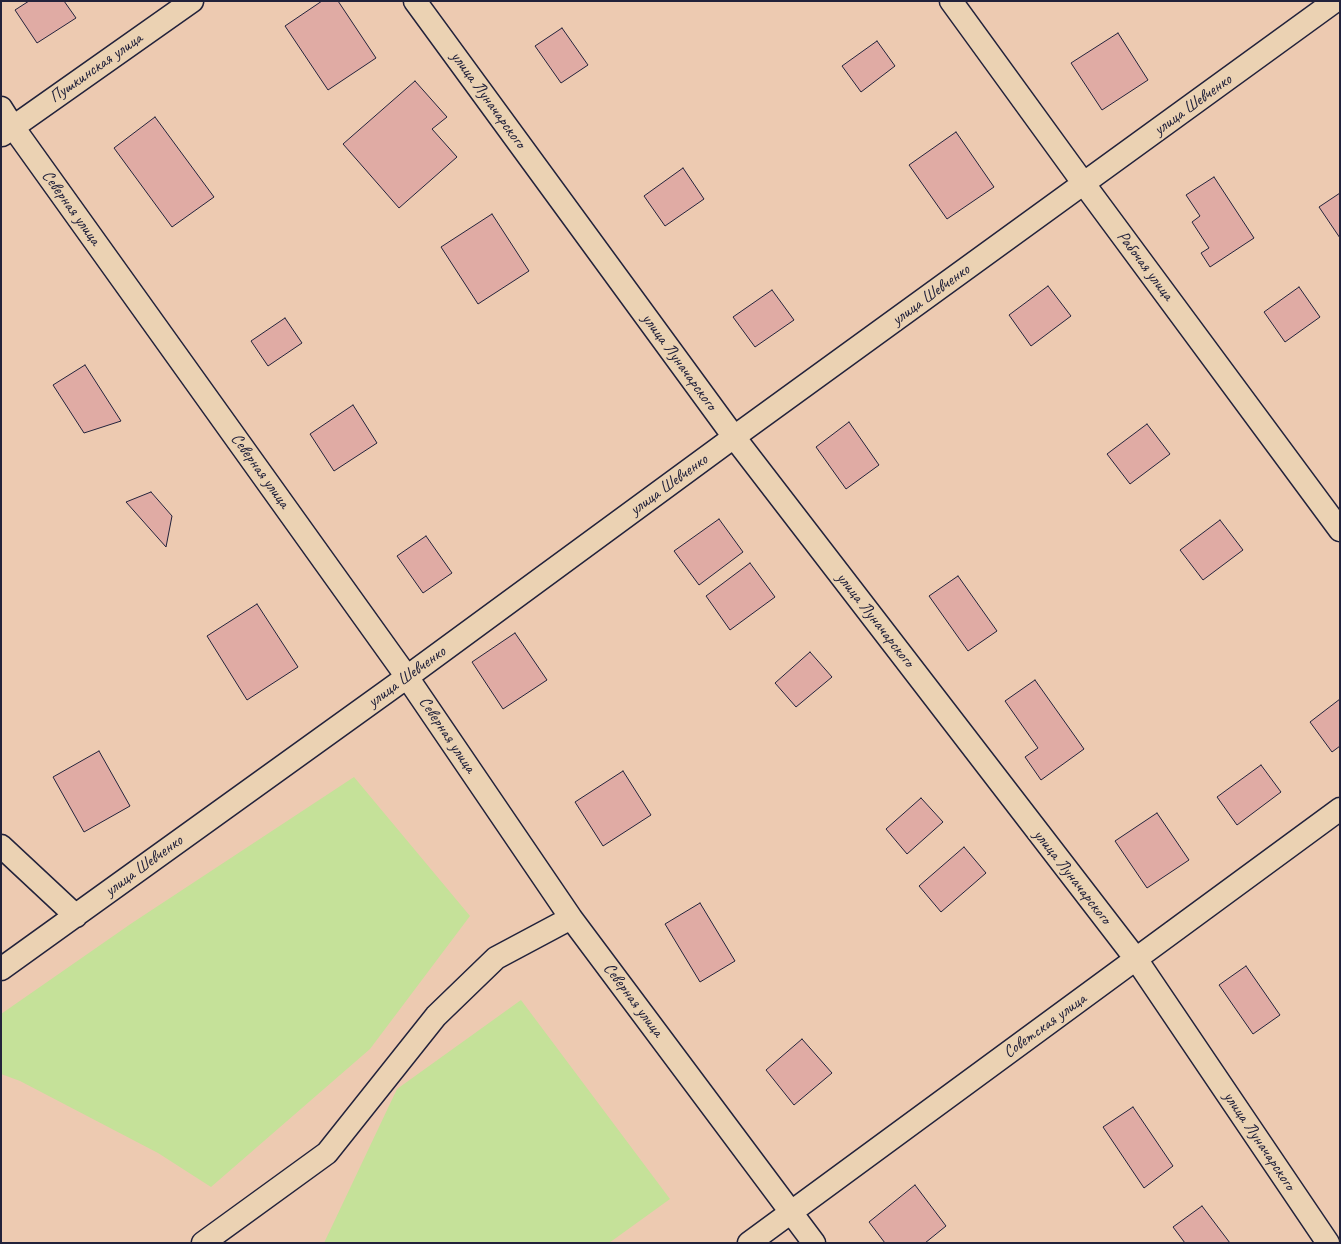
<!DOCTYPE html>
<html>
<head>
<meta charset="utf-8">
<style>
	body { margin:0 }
	#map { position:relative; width:1341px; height:1244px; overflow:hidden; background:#edcab1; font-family:Caveat,sans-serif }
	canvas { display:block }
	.frame { position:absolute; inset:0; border:2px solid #22223b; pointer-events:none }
</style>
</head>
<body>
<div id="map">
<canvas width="1341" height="1244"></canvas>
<div class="frame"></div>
</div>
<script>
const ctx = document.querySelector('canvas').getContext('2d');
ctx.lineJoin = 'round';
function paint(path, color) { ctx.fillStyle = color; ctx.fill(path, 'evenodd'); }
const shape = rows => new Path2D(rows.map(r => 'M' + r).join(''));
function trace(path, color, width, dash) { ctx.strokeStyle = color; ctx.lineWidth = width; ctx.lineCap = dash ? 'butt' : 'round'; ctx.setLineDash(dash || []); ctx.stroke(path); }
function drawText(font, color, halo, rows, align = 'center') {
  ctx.font = font + ' Caveat,sans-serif'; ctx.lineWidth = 4; ctx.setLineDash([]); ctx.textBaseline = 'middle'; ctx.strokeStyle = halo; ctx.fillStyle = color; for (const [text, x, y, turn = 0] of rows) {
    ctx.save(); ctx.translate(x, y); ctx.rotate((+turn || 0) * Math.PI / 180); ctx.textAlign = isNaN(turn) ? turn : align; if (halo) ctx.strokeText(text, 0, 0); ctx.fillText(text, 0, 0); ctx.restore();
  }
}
paint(shape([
	[354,777,470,916,370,1049,211,1187,158,1153,20,1081,1,1074,1,1014,132,923],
	[521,1000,670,1199,609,1243,324,1243,397,1089]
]), '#c5e199');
const building = shape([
	[29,1,64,1,76,18,37,43,15,10,29,1],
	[322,1,338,1,376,58,328,90,285,26,322,1],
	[562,28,588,65,561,83,535,46,562,28],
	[1118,33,1148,80,1102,110,1071,63,1118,33],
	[877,41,895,66,861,92,842,66,877,41],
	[415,81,447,117,432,129,457,157,399,208,343,144,415,81],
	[155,117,214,197,172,227,114,148,155,117],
	[956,132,994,187,947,219,909,165,956,132],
	[683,168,704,199,665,226,644,196,683,168],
	[1214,177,1254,238,1210,267,1201,253,1209,248,1192,222,1200,216,1186,195,1214,177],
	[1340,193,1340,238,1319,207,1340,193],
	[492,214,529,271,478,304,441,247,492,214],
	[1048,286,1071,316,1031,346,1009,315,1048,286],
	[1299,287,1320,317,1285,342,1264,312,1299,287],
	[772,290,794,320,755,347,733,317,772,290],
	[285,318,302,343,268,366,251,341,285,318],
	[85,365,121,421,84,433,53,385,85,365],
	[353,405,377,443,334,471,310,434,353,405],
	[849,422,879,465,846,489,816,447,849,422],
	[1147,424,1170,454,1130,484,1107,454,1147,424],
	[151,492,172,516,166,547,126,502,151,492],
	[719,519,743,552,699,585,674,551,719,519],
	[1220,520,1243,550,1203,580,1180,550,1220,520],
	[426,536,452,573,423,593,397,556,426,536],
	[750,563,775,597,730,630,706,596,750,563],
	[958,576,997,631,968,651,929,596,958,576],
	[257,604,298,667,247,700,207,636,257,604],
	[515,633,547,680,503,709,472,662,515,633],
	[810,652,832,677,796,707,775,683,810,652],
	[1035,680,1084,749,1041,780,1025,757,1038,748,1005,701,1035,680],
	[1340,699,1340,746,1332,752,1310,722,1340,699],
	[99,751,130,806,84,832,53,777,99,751],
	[1261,765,1281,792,1237,825,1217,797,1261,765],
	[623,771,651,815,603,846,575,802,623,771],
	[921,798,943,822,907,854,886,829,921,798],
	[1157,813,1189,860,1147,888,1115,841,1157,813],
	[964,847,986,873,941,912,919,886,964,847],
	[700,903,735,961,700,982,665,924,700,903],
	[1246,966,1280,1015,1253,1034,1219,985,1246,966],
	[802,1039,832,1073,794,1105,766,1070,802,1039],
	[1133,1107,1173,1166,1144,1188,1103,1127,1133,1107],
	[915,1185,946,1226,925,1243,885,1243,869,1222,915,1185],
	[1202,1206,1230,1243,1185,1243,1173,1227,1202,1206]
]);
paint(building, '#e0aba4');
trace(building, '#22223b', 1);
const minor = shape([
	[415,1,734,437,1136,959,1328,1243],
	[951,1,1084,184,1340,530],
	[1,108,13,127,407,677,571,918,814,1243],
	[2,135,192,1],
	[1,846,76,916],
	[1,969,407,677,734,437,1335,1],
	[203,1243,327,1153,436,1016,496,958,571,918],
	[749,1243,1340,809]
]);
trace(minor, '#22223b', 25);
trace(minor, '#ebd2b3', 22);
drawText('17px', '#22223b', '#ebd2b3', [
	["Пушкинская улица",96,68,-35],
	["улица Луначарского",488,100,54],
	["улица Шевченко",1193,105,-36],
	["Северная улица",71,208,54],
	["Рабочая улица",1145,266,53],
	["улица Шевченко",931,295,-36],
	["улица Луначарского",679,362,54],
	["Северная улица",260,471,54],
	["улица Шевченко",669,485,-36],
	["улица Луначарского",875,620,52],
	["улица Шевченко",407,677,-36],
	["Северная улица",447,735,56],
	["улица Шевченко",144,866,-36],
	["улица Луначарского",1072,877,52],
	["Северная улица",633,1000,53],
	["Советская улица",1045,1026,-36],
	["улица Луначарского",1259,1141,56]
]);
</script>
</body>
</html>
